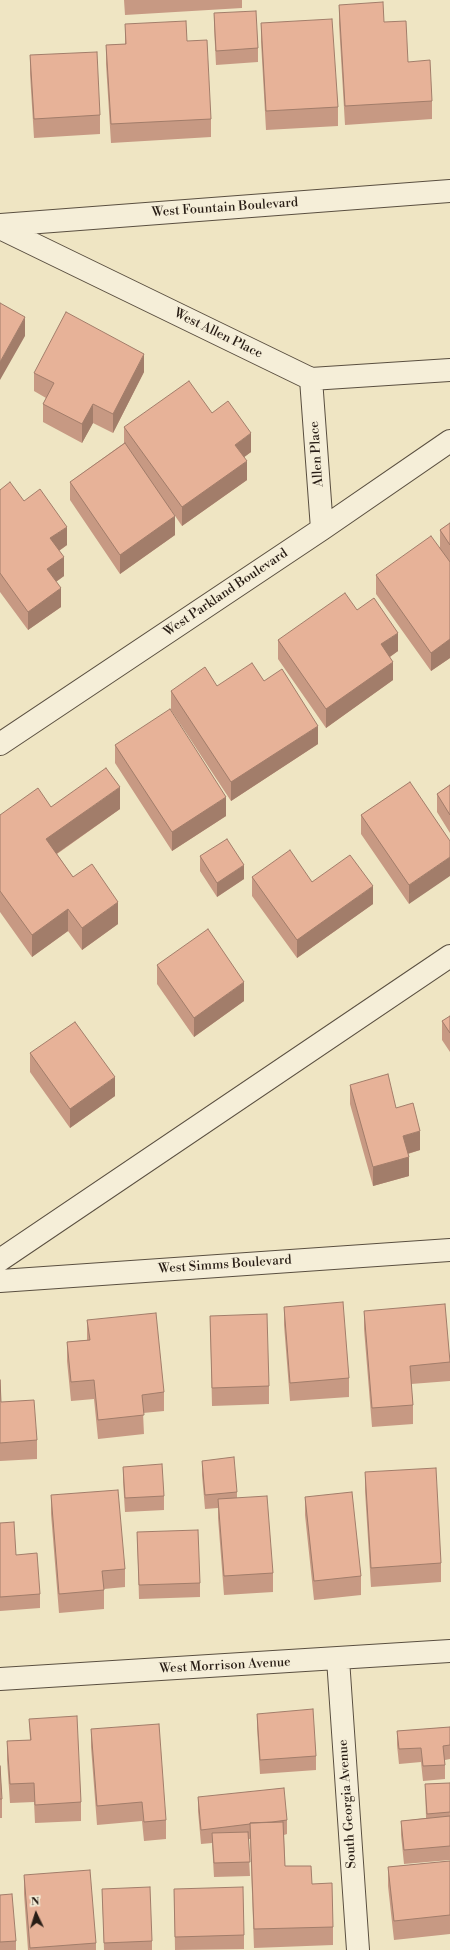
<!DOCTYPE html>
<html>
<head>
<meta charset="utf-8">
<style>
	body { margin:0 }
	#map { position:relative; width:450px; height:1950px; overflow:hidden; background:#efe5c3; font-family:"Libre Bodoni",serif }
	canvas { display:block }
	.north { position:absolute; left:16px; top:1894px; width:40px; height:40px; -webkit-text-stroke:3px #f5eed8; paint-order:stroke; rotate:356deg; font-size:11px; font-weight:700; line-height:16px; text-align:center; color:#281d15 }
	.north::after { content:''; display:block; margin:auto; width:14px; height:18px; background:#281d15; clip-path:polygon(50% 0,100% 100%,50% 72%,0 100%) }
</style>
</head>
<body>
<div id="map">
<canvas width="450" height="1950"></canvas>
<div class="north">N</div>
</div>
<script>
const ctx = document.querySelector('canvas').getContext('2d');
ctx.lineJoin = 'round';
const shape = rows => new Path2D(rows.map(r => 'M' + r).join(''));
function trace(path, color, width, dash) { ctx.strokeStyle = color; ctx.lineWidth = width; ctx.lineCap = dash ? 'butt' : 'round'; ctx.setLineDash(dash || []); ctx.stroke(path); }
function paint(path, color) { ctx.fillStyle = color; ctx.fill(path, 'evenodd'); }
function drawText(font, color, halo, rows, align = 'center') {
  ctx.font = font + ' "Libre Bodoni",serif'; ctx.lineWidth = 3.5; ctx.setLineDash([]); ctx.textBaseline = 'middle'; ctx.strokeStyle = halo; ctx.fillStyle = color; for (const [text, x, y, turn = 0] of rows) {
    ctx.save(); ctx.translate(x, y); ctx.rotate((+turn || 0) * Math.PI / 180); ctx.textAlign = isNaN(turn) ? turn : align; if (halo) ctx.strokeText(text, 0, 0); ctx.fillText(text, 0, 0); ctx.restore();
  }
}
const minor = shape([
	[0,225,450,191],
	[0,228,311,379,450,370],
	[311,379,322,529],
	[0,744,322,529,450,441],
	[0,1260,450,956],
	[0,1281,450,1250],
	[338,1659,358,1950],
	[0,1679,450,1651]
]);
trace(minor, '#5a4f40', 24);
trace(minor, '#f5eed8', 22);
paint(shape([
	[124,0,242,0,242,8,125,15],
	[339,5,384,22,432,101,432,119,345,125,339,24],
	[214,13,258,48,258,62,216,65,214,27],
	[261,23,338,107,338,126,266,130,261,42],
	[125,24,187,41,211,119,211,137,111,143,106,64,106,45,125,44],
	[30,55,100,115,100,134,34,138,30,74],
	[144,372,113,433,93,423,82,443,43,422,43,404,46,398,34,391,34,373],
	[212,413,251,452,244,457,247,480,182,526,171,510,175,535,120,574,70,500,70,482,124,443,124,427],
	[0,490,24,501,67,545,59,551,64,576,56,582,61,607,28,630,0,592],
	[450,523,450,658,431,671,376,594,376,575,440,547,440,530],
	[357,610,398,651,390,657,393,680,326,728,278,659,278,640],
	[217,686,318,744,231,801,171,710,171,691],
	[115,745,226,816,172,851,115,763],
	[410,782,409,904,361,834,361,815],
	[450,785,450,833,437,812,437,794],
	[120,809,57,854,73,877,118,924,82,950,68,931,32,957,0,912,0,815],
	[200,856,244,879,217,897,200,871],
	[252,877,312,882,373,904,297,958,252,896],
	[157,965,244,1001,194,1037,157,984],
	[450,1016,450,1052,442,1040,442,1021],
	[30,1053,115,1096,70,1128,30,1072],
	[350,1085,396,1108,420,1150,408,1154,409,1176,373,1186,350,1104],
	[284,1307,349,1378,349,1397,290,1401,284,1325],
	[364,1311,450,1361,450,1381,411,1384,413,1405,413,1424,372,1427,364,1329],
	[210,1316,269,1386,269,1404,212,1406],
	[87,1320,164,1392,164,1411,143,1413,144,1434,98,1439,94,1399,71,1401,67,1361,67,1342,87,1340],
	[0,1380,1,1402,37,1440,37,1459,0,1461],
	[202,1461,237,1492,237,1498,273,1573,273,1592,224,1595,218,1518,218,1508,205,1509,202,1475],
	[123,1467,164,1496,164,1510,125,1512,123,1481],
	[365,1472,441,1563,441,1582,371,1587,365,1491],
	[51,1495,125,1569,125,1587,104,1589,104,1609,59,1613,51,1514],
	[305,1497,361,1576,361,1595,314,1600,305,1515],
	[0,1523,16,1555,40,1594,40,1608,0,1611],
	[137,1532,200,1583,200,1597,139,1599],
	[257,1714,316,1756,316,1770,260,1774,257,1728],
	[29,1719,81,1802,81,1821,35,1823,34,1802,10,1803,7,1760,7,1741,30,1740],
	[450,1727,450,1759,445,1760,445,1779,423,1781,421,1762,399,1764,397,1745,397,1731],
	[91,1729,166,1820,166,1839,144,1841,142,1821,97,1825,91,1747],
	[0,1766,2,1799,2,1818,0,1818],
	[450,1783,450,1860,404,1864,401,1835,401,1821,426,1818,425,1784],
	[198,1797,287,1820,287,1834,284,1835,285,1866,312,1884,333,1927,333,1945,254,1948,250,1839,248,1839,250,1876,214,1877,212,1843,201,1844,198,1811],
	[450,1861,450,1934,394,1940,388,1886,388,1867],
	[24,1875,96,1943,96,1950,28,1950,24,1894],
	[102,1889,152,1941,152,1950,104,1950],
	[174,1889,244,1935,244,1949,175,1950],
	[0,1895,16,1941,16,1950,0,1950]
]), '#c79983');
paint(shape([
	[25,317,25,336,0,380,0,362],
	[144,354,144,372,113,433,113,414],
	[93,404,93,423,82,443,82,424],
	[251,433,251,452,235,464,235,445],
	[247,461,247,480,182,526,182,507],
	[175,516,175,535,120,574,120,555],
	[67,527,67,545,50,557,50,538],
	[64,557,64,576,47,588,47,569],
	[61,588,61,607,28,630,28,612],
	[398,633,398,651,381,663,381,644],
	[450,639,450,658,431,671,431,653],
	[393,662,393,680,326,728,326,709],
	[318,726,318,744,231,801,231,782],
	[120,787,120,809,46,861,46,839],
	[226,797,226,816,172,851,172,832],
	[450,857,450,876,409,904,409,885],
	[244,865,244,879,217,897,217,883],
	[373,886,373,904,297,958,297,940],
	[118,902,118,924,82,950,82,928],
	[68,909,68,931,32,957,32,935],
	[244,982,244,1001,194,1037,194,1018],
	[115,1077,115,1096,70,1128,70,1109],
	[420,1131,420,1150,403,1155,403,1136],
	[409,1157,409,1176,373,1186,373,1167]
]), '#a27d6a');
const building = shape([
	[383,2,384,22,406,21,408,62,430,60,432,101,345,106,339,5,383,2],
	[256,11,258,48,216,51,214,13,256,11],
	[332,19,338,107,266,111,261,23,332,19],
	[186,21,187,41,207,40,211,119,111,124,106,45,126,44,125,24,186,21],
	[97,52,100,115,34,119,30,55,97,52],
	[0,303,25,317,0,362,0,303],
	[66,312,144,354,113,414,93,404,82,424,43,404,54,383,34,373,66,312],
	[189,381,212,413,228,401,251,433,235,445,247,461,182,507,124,427,189,381],
	[125,443,175,516,120,555,70,482,125,443],
	[10,482,24,501,40,489,67,527,50,538,64,557,47,569,61,588,28,612,0,573,0,490,10,482],
	[450,523,450,545,440,530,450,523],
	[431,536,450,562,450,639,431,653,376,575,431,536],
	[345,593,357,610,374,598,398,633,381,644,393,662,326,709,278,640,345,593],
	[252,663,264,681,282,669,318,726,231,782,171,691,205,667,217,686,252,663],
	[170,709,226,797,172,832,115,745,170,709],
	[106,768,120,787,46,839,73,877,92,864,118,902,82,928,68,909,32,935,0,891,0,815,38,788,51,807,106,768],
	[410,782,450,841,450,857,409,885,361,815,410,782],
	[450,785,450,815,437,794,450,785],
	[227,839,244,865,217,883,200,856,227,839],
	[290,850,312,882,350,855,373,886,297,940,252,877,290,850],
	[208,929,244,982,194,1018,157,965,208,929],
	[450,1016,450,1033,442,1021,450,1016],
	[75,1022,115,1077,70,1109,30,1053,75,1022],
	[388,1074,396,1108,413,1103,420,1131,403,1136,409,1157,373,1167,350,1085,388,1074],
	[343,1302,349,1378,290,1383,284,1307,343,1302],
	[445,1304,450,1362,410,1366,413,1405,372,1408,364,1311,445,1304],
	[156,1313,164,1392,142,1395,144,1415,98,1420,94,1380,71,1382,67,1342,90,1340,87,1320,156,1313],
	[267,1314,269,1386,212,1388,210,1316,267,1314],
	[0,1380,1,1402,34,1400,37,1440,0,1443,0,1380],
	[234,1457,237,1492,205,1495,202,1461,234,1457],
	[162,1464,164,1496,125,1498,123,1467,162,1464],
	[436,1468,441,1563,371,1568,365,1472,436,1468],
	[118,1490,125,1569,102,1571,104,1590,59,1594,51,1495,118,1490],
	[352,1492,361,1576,314,1581,305,1497,352,1492],
	[267,1496,273,1573,224,1576,218,1499,267,1496],
	[14,1522,16,1555,37,1553,40,1594,0,1597,0,1523,14,1522],
	[198,1530,200,1583,139,1585,137,1532,198,1530],
	[313,1709,316,1756,260,1760,257,1714,313,1709],
	[77,1716,81,1802,35,1805,34,1783,10,1784,7,1741,31,1740,29,1719,77,1716],
	[159,1724,166,1820,144,1822,142,1802,97,1806,91,1729,159,1724],
	[450,1727,450,1745,443,1746,445,1765,423,1766,421,1748,399,1749,397,1731,450,1727],
	[0,1766,2,1799,0,1799,0,1766],
	[450,1783,450,1812,427,1814,425,1784,450,1783],
	[284,1788,287,1820,272,1822,250,1823,250,1824,201,1830,198,1797,284,1788],
	[450,1816,450,1846,404,1850,401,1821,450,1816],
	[283,1822,285,1866,311,1866,312,1884,332,1883,333,1927,254,1929,250,1823,283,1822],
	[248,1832,250,1862,214,1863,212,1833,248,1832],
	[450,1861,450,1915,394,1921,388,1867,450,1861],
	[90,1870,96,1943,30,1948,24,1875,90,1870],
	[150,1887,152,1941,104,1943,102,1889,150,1887],
	[243,1887,244,1935,175,1937,174,1889,243,1887],
	[12,1894,16,1941,0,1942,0,1895,12,1894]
]);
paint(building, '#e7b298');
trace(building, '#a27d6a', 1);
drawText('13px', '#281d15', '#f5eed8', [
	["West Fountain Boulevard",225,208,-4],
	["West Allen Place",218,334,26],
	["Allen Place",317,454,-94],
	["West Parkland Boulevard",226,593,-34],
	["West Simms Boulevard",225,1265,-4],
	["West Morrison Avenue",225,1666,-3],
	["South Georgia Avenue",348,1804,-94]
]);
</script>
</body>
</html>
